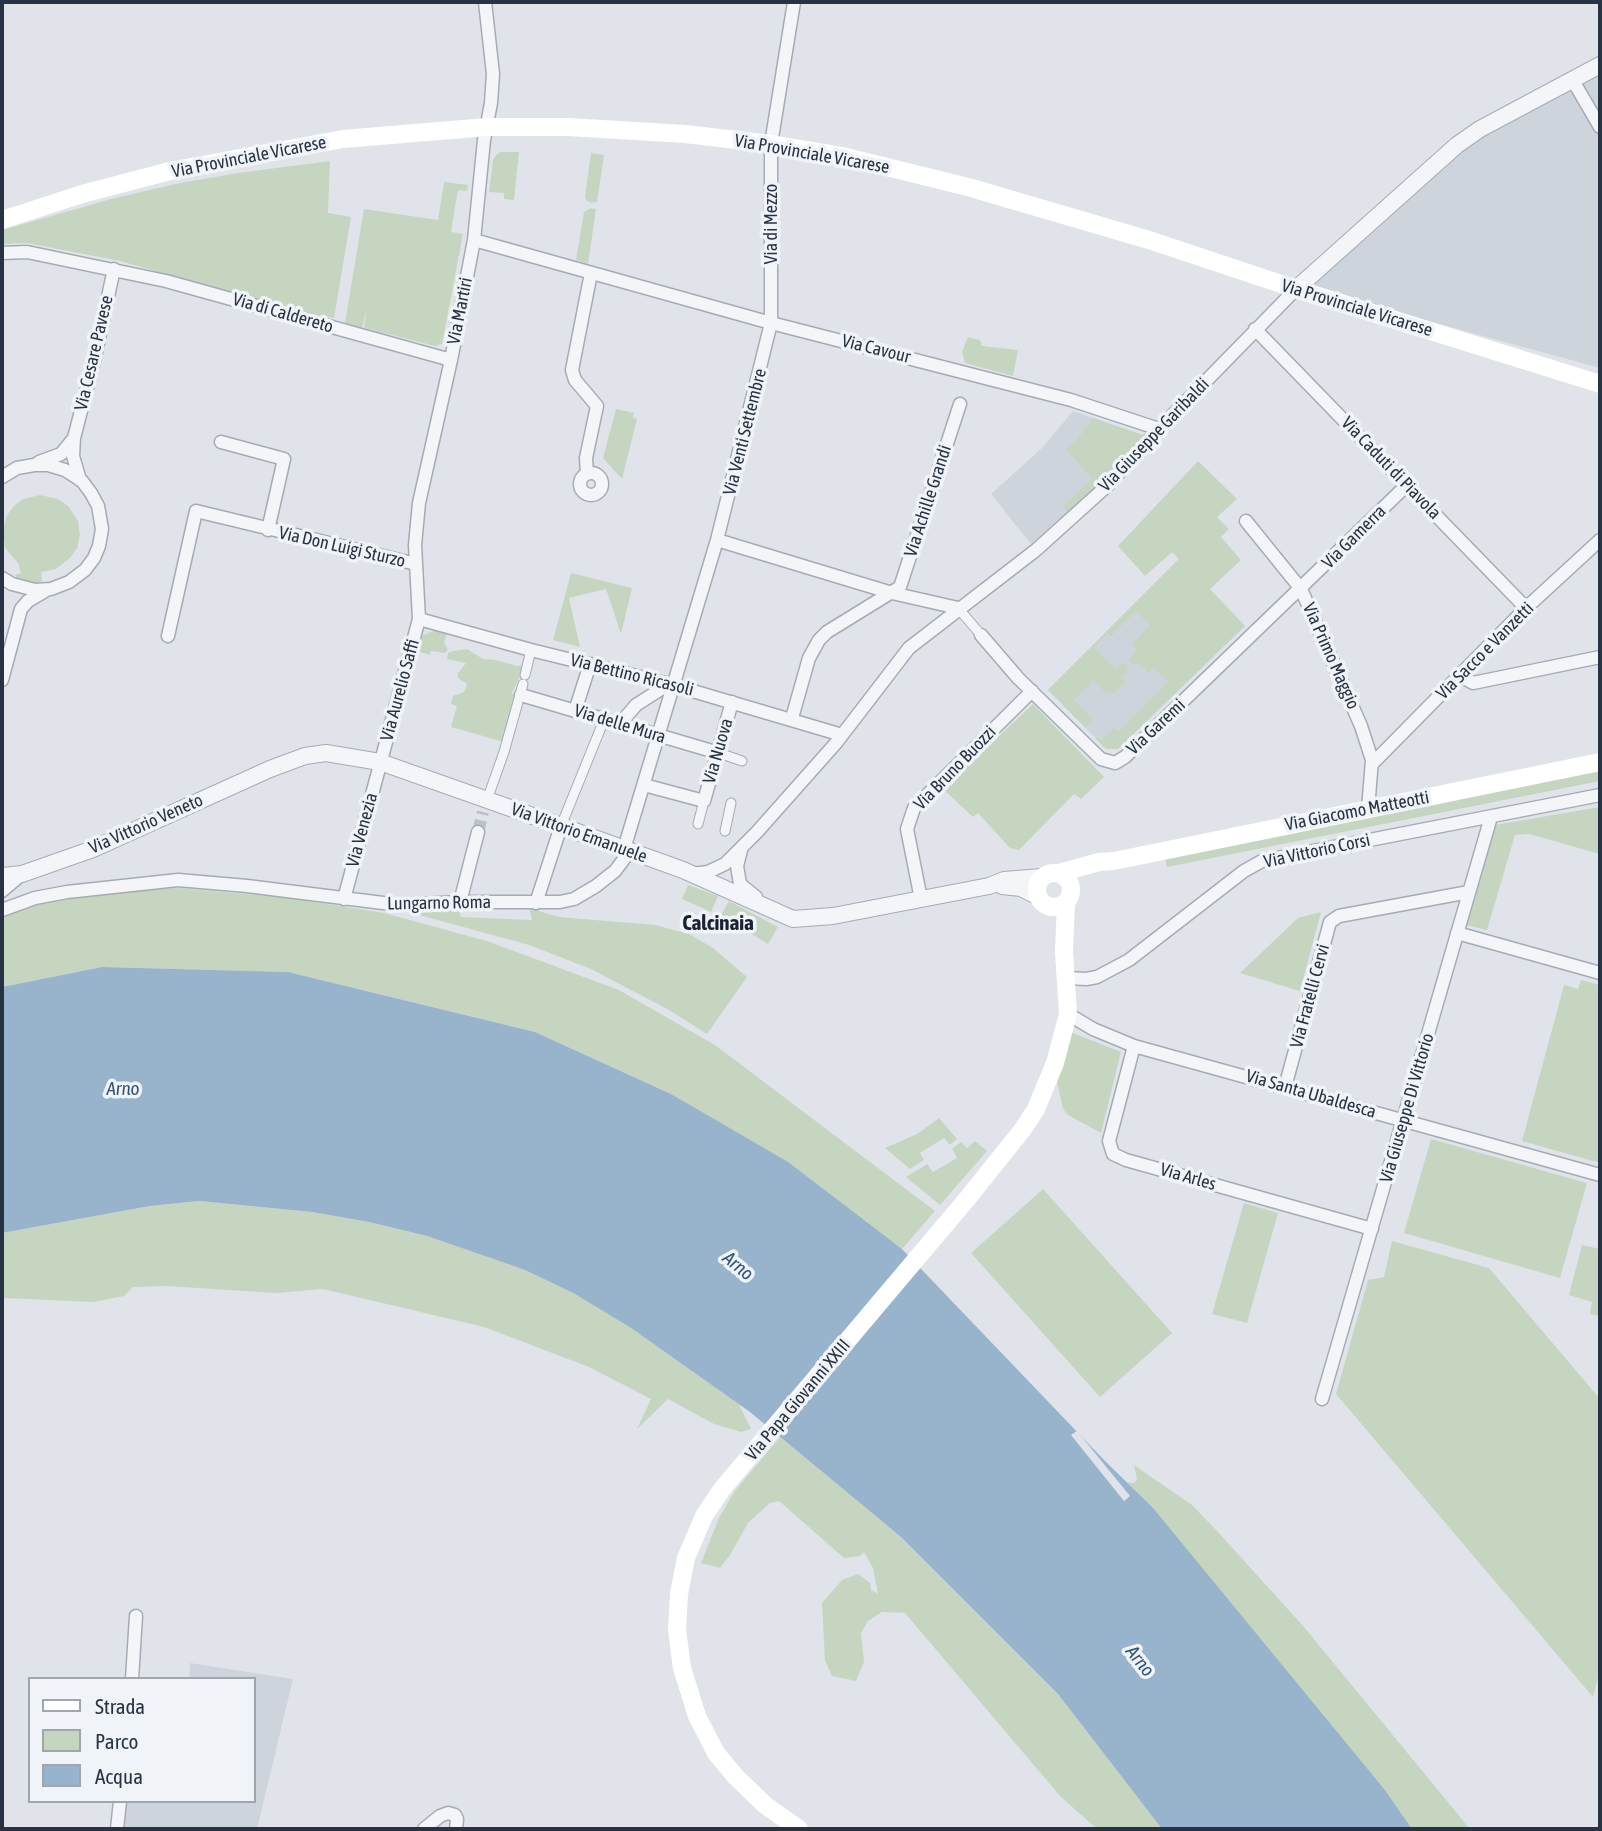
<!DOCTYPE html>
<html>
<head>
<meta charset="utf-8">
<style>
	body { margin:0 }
	#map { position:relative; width:1602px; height:1831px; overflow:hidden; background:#e0e4ea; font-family:"Asap Condensed",sans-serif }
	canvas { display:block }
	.frame { position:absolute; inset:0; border:4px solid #273243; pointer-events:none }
	.legend { position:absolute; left:28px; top:1677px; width:228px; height:126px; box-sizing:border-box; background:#f0f3f7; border:2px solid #a0a6af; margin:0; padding:9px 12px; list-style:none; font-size:21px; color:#273243 }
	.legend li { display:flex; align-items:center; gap:14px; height:35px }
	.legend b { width:35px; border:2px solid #a0a6af }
</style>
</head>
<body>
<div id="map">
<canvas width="1602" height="1831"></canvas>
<div class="frame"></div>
<ul class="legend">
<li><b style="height:9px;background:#fff"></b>Strada</li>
<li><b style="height:19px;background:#c6d5c0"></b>Parco</li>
<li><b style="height:19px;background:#98b4cd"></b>Acqua</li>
</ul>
</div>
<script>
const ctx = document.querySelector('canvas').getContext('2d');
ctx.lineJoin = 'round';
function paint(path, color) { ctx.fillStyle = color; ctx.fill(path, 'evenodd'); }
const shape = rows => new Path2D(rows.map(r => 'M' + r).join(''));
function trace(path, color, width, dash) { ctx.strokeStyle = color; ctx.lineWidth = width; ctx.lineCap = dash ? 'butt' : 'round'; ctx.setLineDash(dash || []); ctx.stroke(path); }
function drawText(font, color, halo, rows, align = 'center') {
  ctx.font = font + ' "Asap Condensed",sans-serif'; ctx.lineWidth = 7; ctx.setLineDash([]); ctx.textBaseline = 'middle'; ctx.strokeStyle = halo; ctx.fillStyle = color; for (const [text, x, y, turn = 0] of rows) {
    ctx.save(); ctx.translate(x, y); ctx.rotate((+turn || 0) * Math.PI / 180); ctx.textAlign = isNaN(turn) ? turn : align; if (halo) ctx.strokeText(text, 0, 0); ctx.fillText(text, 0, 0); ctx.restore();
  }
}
paint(shape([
	[1600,74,1600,368,1304,287,1463,150,1486,135],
	[1073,411,1143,435,1095,488,1031,544,991,494,1043,447],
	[1179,559,1245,626,1118,749,1106,749,1048,690],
	[190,1663,293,1679,257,1829,124,1829,127,1801,254,1801,254,1679,189,1679]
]), '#ced4dc');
paint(shape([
	[501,152,519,152,514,200,504,199,504,193,489,192,493,160,496,155],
	[591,153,604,155,597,202,591,203,587,201,585,197],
	[330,161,328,213,351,217,334,318,292,310,120,261,27,243,2,244,2,230,115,198,180,183,238,173],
	[444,182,468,185,467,191,458,190,451,232,463,234,442,344,435,346,364,328,367,308,362,328,345,323,364,209,438,220],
	[591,208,596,209,588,264,576,260,584,212],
	[968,337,980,340,982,346,1018,350,1013,376,965,363,962,352],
	[616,409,634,413,633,418,637,419,622,479,603,458],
	[1093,418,1143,435,1095,488,1068,512,1063,507,1092,478,1066,450,1077,440],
	[1198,461,1237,499,1217,517,1229,529,1221,537,1241,560,1210,589,1245,626,1118,749,1106,749,1096,739,1098,737,1101,740,1115,727,1119,731,1168,682,1154,668,1149,673,1137,662,1134,665,1128,660,1137,651,1131,644,1150,625,1136,611,1111,636,1108,633,1094,647,1116,669,1123,662,1129,669,1122,677,1126,681,1113,694,1109,691,1106,693,1093,680,1074,700,1093,720,1085,727,1048,690,1179,559,1172,552,1145,576,1118,546],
	[40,495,58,499,68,506,78,521,80,535,77,548,70,558,56,569,41,572,42,581,32,586,19,583,15,575,21,573,18,563,5,548,3,529,7,515,15,505,23,499],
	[571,573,632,588,621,634,606,589,569,598,580,647,553,640],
	[436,630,447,633,444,642,448,650,445,653,431,651,430,655,417,651,423,635],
	[467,649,483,659,496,660,517,666,525,665,512,693,515,698,504,742,451,727,457,706,451,704,453,696,464,692,467,684,458,678,458,673,466,663,447,659,448,653,453,651],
	[1033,704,1104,777,1081,799,1074,794,1019,850,1010,848,978,813,973,817,943,789],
	[1600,771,1600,781,1167,867,1165,858],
	[1600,807,1600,854,1529,834,1515,835,1487,930,1466,925,1495,825],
	[688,885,718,896,711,912,682,899],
	[179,888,290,898,384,913,487,941,619,990,715,1045,935,1211,902,1249,671,1094,535,1032,288,972,102,967,2,987,2,916,41,903,114,891],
	[729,901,778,927,768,944,721,915],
	[458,908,461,917,532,920,529,908,559,917,655,925,689,934,713,948,747,977,707,1034,669,1010,591,969,529,945,405,911],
	[1321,912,1300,991,1240,973,1298,918],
	[1581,980,1600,985,1600,1163,1522,1141,1564,985,1578,989],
	[1068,1031,1121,1052,1101,1133,1068,1115,1063,1109,1056,1076],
	[939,1118,957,1139,950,1145,944,1138,920,1153,924,1160,910,1169,885,1148,917,1134],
	[1431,1139,1587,1183,1560,1278,1404,1233],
	[975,1141,987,1151,940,1205,906,1177,927,1164,933,1172,957,1158,952,1149,961,1142,967,1148],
	[1043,1189,1172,1333,1100,1397,971,1253],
	[199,1201,312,1212,369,1222,427,1236,525,1270,575,1294,631,1328,739,1404,751,1429,741,1432,714,1424,668,1399,637,1429,651,1399,589,1367,484,1327,323,1289,276,1293,167,1286,133,1287,124,1296,93,1302,2,1298,2,1233,150,1206],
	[1244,1203,1278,1213,1247,1323,1212,1314],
	[1392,1241,1489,1268,1600,1399,1600,1671,1593,1697,1336,1394,1368,1280,1384,1277],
	[1582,1245,1600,1249,1600,1316,1590,1314,1592,1302,1569,1295],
	[780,1437,901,1537,1058,1694,1162,1829,1097,1829,1060,1796,905,1613,882,1612,868,1621,861,1633,864,1662,856,1681,832,1676,825,1660,822,1603,842,1580,858,1574,870,1583,871,1590,878,1594,873,1568,864,1552,860,1556,844,1558,779,1501,770,1503,748,1523,730,1555,720,1568,701,1563,719,1518,734,1492],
	[1134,1465,1192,1505,1218,1532,1304,1627,1470,1829,1412,1829,1385,1790,1203,1570,1127,1482,1134,1483,1137,1479]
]), '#c6d5c0');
paint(shape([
	[102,967,288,972,535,1032,671,1094,788,1162,902,1249,1104,1460,1153,1508,1385,1790,1412,1829,1162,1829,1058,1694,901,1537,750,1412,631,1328,575,1294,525,1270,427,1236,369,1222,312,1212,199,1201,150,1206,2,1233,2,987]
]), '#98b4cd');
paint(shape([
	[1077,1431,1130,1496,1124,1501,1071,1435]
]), '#e0e4ea');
trace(shape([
	[478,832,483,812]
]), '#bbc0c9', 12, [12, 6]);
const pedestrian = shape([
	[958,608,981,635],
	[525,675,531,650],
	[719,753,742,761],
	[487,800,504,752,523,684],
	[698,824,704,801],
	[561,826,604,720],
	[725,831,731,803]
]);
const minor = shape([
	[1572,79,1600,127],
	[474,240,771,323,1071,400,1159,429],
	[2,253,27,252,166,281,451,360],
	[1255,329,1526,608],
	[221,442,284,459,268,530],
	[39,462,61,454,74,438],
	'580 484a11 11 0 1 1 22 0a11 11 0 1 1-22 0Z',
	[587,474,586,458,597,406,575,380,572,370,591,273],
	[2,477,17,468,34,465,48,465,65,470,82,481,91,493,98,506,102,529,99,546,94,558,85,570,69,582,51,589,35,590,12,584,2,578],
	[80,480,73,456,74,438,95,357,114,269],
	[1246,521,1301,589,1361,726,1372,760,1368,809],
	[717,540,892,593,958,608],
	[419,619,531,650,669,684,842,735],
	[981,635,1018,678,1101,759,1115,763,1125,757,1408,484],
	[168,636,196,511,416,564],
	[1460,676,1473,683,1600,657],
	[2,680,21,609,28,601,45,591],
	[521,695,719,753],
	[575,711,590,664],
	[792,718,809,658,819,640,827,632,900,587,960,404],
	[619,725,636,705,669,684],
	[1372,764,1526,608,1600,540],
	[644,785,704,801,732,702],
	[624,849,717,540,771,323,771,144,794,2],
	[741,850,737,866,740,884,756,897],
	[692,874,708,872,725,864,757,832,836,743,909,648,1036,550,1108,485,1159,429,1296,289],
	[2,891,22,874],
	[344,899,419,619,415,545,419,503,451,360,474,240,484,140,491,103,493,74,485,2],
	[921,899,907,829,914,808,1032,691],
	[460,902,478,832],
	[536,903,561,826],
	[2,910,35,898,67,892,178,880,247,886,399,905,460,902,560,902,574,899,596,886,615,871,630,851],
	[1457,933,1600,973],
	[1067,978,1086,979,1097,977,1129,960,1244,871,1262,861,1600,795],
	[1068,1014,1093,1029,1134,1046,1600,1175],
	[1134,1046,1109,1141,1113,1154,1126,1160,1372,1229],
	[1285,1087,1330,922,1339,916,1469,892],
	[1322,1399,1491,817],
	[132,1679,136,1616],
	[117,1829,120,1801],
	[424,1829,440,1816,448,1813,455,1815,457,1819,456,1829]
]);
const tertiary = shape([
	[1296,289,1457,145,1480,129,1600,65],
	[2,876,22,874,93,849,270,769,305,756,326,753,380,762,561,826,683,870,793,919,833,916,989,886,1004,880,1042,877],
	[1002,886,1021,888,1037,896]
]);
trace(pedestrian, '#a5abb5', 11);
trace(minor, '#a5abb5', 15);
trace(tertiary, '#a5abb5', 18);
trace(pedestrian, '#f3f5f8', 9);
trace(minor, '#f3f5f8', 12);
trace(tertiary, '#f3f5f8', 16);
trace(shape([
	[2,220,82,194,170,171,343,139,487,127,568,127,685,134,771,144,842,156,968,187,1149,240,1296,289,1600,384],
	'1037 890a17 17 0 1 1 34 0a17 17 0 1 1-34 0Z',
	[1059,873,1099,862,1114,861,1600,762],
	[799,1829,765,1805,735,1776,716,1753,697,1716,682,1668,677,1630,679,1594,686,1558,704,1516,722,1489,967,1199,1023,1129,1036,1109,1055,1063,1068,1014,1064,952,1066,902]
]), '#fff', 18);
drawText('18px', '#273243', '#f0f3f7', [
	["Via Provinciale Vicarese",812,154,10],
	["Via Provinciale Vicarese",249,157,-11],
	["Via di Mezzo",771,224,-90],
	["Via Provinciale Vicarese",1357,308,17],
	["Via Martiri",460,311,-79],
	["Via di Caldereto",283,313,16],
	["Via Cavour",876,349,14],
	["Via Cesare Pavese",94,353,-77],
	["Via Venti Settembre",745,432,-76],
	["Via Giuseppe Garibaldi",1154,435,-46],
	["Via Caduti di Piavola",1391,468,46],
	["Via Achille Grandi",928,501,-72],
	["Via Gamerra",1354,537,-45],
	["Via Don Luigi Sturzo",342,547,13],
	["Via Sacco e Vanzetti",1485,651,-45],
	["Via Primo Maggio",1331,656,66],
	["Via Bettino Ricasoli",632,675,14],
	["Via Aurelio Saffi",400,690,-75],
	["Via delle Mura",620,724,17],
	["Via Garemi",1156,727,-43],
	["Via Nuova",718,751,-74],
	["Via Bruno Buozzi",955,768,-46],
	["Via Giacomo Matteotti",1357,811,-11],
	["Via Vittorio Veneto",146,824,-24],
	["Via Venezia",362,830,-75],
	["Via Vittorio Emanuele",579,833,20],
	["Via Vittorio Corsi",1317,851,-12],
	["Lungarno Roma",439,903,-1],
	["Via Fratelli Cervi",1310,996,-75],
	["Via Santa Ubaldesca",1311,1094,16],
	["Via Giuseppe Di Vittorio",1407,1108,-74],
	["Via Arles",1188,1177,16],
	["Via Papa Giovanni XXIII",798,1400,-50]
]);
drawText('italic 19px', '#2e537b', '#f0f3f7', [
	["Arno",123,1089],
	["Arno",738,1266,40],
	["Arno",1140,1661,52]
]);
drawText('bold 21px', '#192334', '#f0f3f7', [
	["Calcinaia",718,923]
]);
</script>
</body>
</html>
